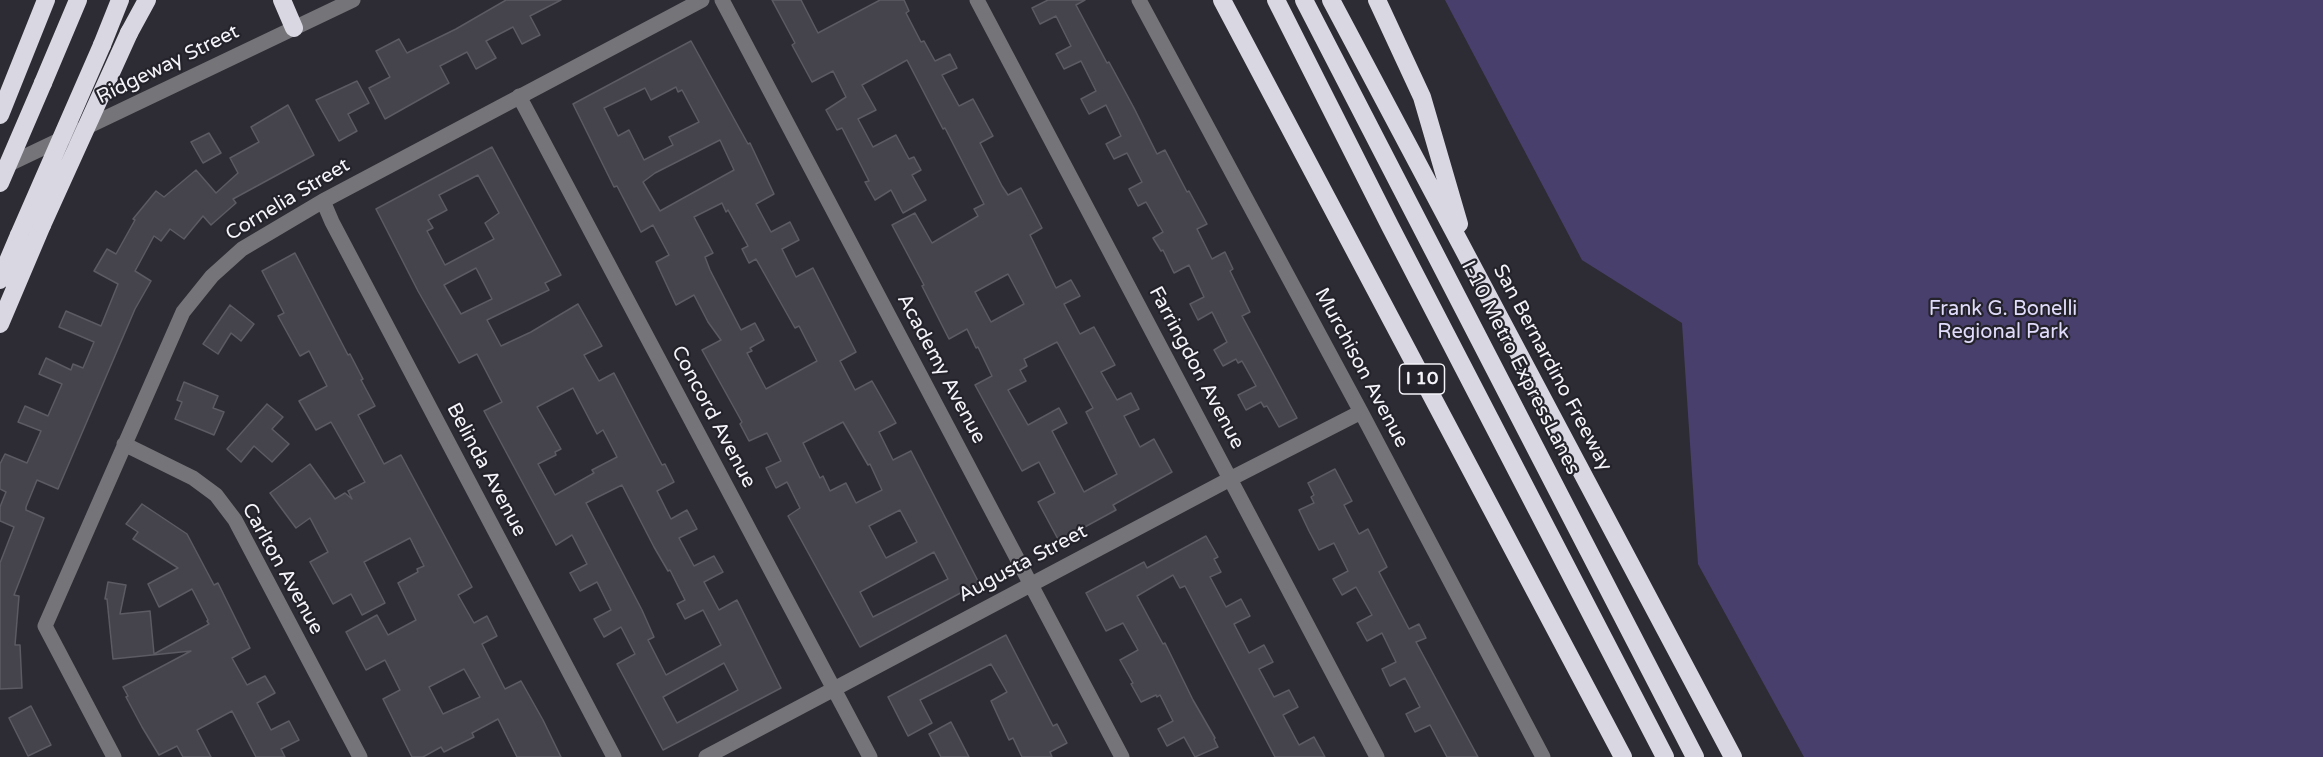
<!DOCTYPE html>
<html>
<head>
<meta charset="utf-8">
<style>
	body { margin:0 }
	canvas { display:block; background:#2d2c34 }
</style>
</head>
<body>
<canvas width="2323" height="757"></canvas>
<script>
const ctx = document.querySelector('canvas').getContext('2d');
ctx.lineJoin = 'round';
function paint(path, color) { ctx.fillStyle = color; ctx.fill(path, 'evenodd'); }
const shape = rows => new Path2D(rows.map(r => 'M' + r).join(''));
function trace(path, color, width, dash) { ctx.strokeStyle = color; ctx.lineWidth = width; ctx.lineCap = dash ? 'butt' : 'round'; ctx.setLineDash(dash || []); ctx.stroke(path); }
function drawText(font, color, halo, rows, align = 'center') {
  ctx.font = font + ' "Varela Round",sans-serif'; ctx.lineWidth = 4.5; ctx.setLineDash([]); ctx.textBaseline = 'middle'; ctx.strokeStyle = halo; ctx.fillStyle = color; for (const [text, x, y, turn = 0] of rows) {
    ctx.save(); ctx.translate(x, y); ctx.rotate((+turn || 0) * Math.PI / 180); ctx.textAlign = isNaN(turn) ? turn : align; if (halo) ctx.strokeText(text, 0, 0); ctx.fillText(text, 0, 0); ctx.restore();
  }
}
paint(shape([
	[1445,0,2323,0,2323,757,1804,757,1698,564,1682,323,1582,260]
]), '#493f6d');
const building = shape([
	[506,0,561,0,530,16,540,35,522,44,513,27,486,41,496,58,476,69,467,52,440,66,449,83,385,119,369,88,390,77,376,51,399,39,407,53,456,29,506,0],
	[772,0,801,0,818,33,880,0,904,0,909,11,906,13,921,42,924,41,935,61,950,54,957,68,942,75,959,106,973,99,993,136,980,143,1002,186,1008,195,1021,188,1042,228,1030,235,1056,288,1071,280,1080,296,1064,304,1080,334,1094,327,1115,365,1101,372,1117,400,1131,393,1139,409,1124,416,1140,447,1154,439,1172,472,1113,505,1116,510,1059,541,1038,502,1055,493,1039,462,1022,471,975,385,992,376,978,347,976,348,967,329,949,339,922,286,924,285,892,225,915,213,932,243,978,216,974,209,984,204,945,128,943,129,907,60,862,85,876,110,858,119,873,147,896,135,909,159,914,157,921,170,912,175,926,200,903,213,891,190,875,200,865,182,869,181,842,128,837,130,826,110,846,97,833,71,812,82,792,45,795,43,772,0],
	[1008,274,1024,304,991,322,975,292,1008,274],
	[1057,342,1093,408,1086,412,1117,474,1084,492,1052,431,1067,423,1059,408,1028,425,1008,390,1026,381,1020,370,1027,366,1024,359,1057,342],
	[1048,0,1085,0,1076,5,1107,63,1109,62,1134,108,1157,154,1165,150,1187,192,1189,191,1207,224,1197,229,1212,259,1225,252,1233,269,1230,271,1250,312,1242,316,1297,418,1279,427,1267,406,1264,407,1261,402,1246,410,1238,395,1256,386,1242,361,1238,363,1236,359,1223,366,1214,350,1227,342,1212,312,1198,320,1190,304,1204,297,1189,265,1174,273,1163,250,1161,251,1153,238,1163,232,1146,202,1138,206,1129,189,1142,182,1127,153,1114,159,1106,144,1121,136,1106,105,1089,114,1081,99,1096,91,1081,61,1064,69,1056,54,1071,46,1056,16,1040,24,1032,8,1048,0],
	[691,41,748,144,750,143,774,194,756,204,771,232,790,222,799,240,782,249,796,277,813,268,856,352,840,361,855,390,872,381,896,423,879,432,893,460,911,451,979,583,860,647,788,516,800,508,787,482,776,488,766,468,781,461,767,433,749,441,740,424,742,422,702,350,721,340,708,322,694,295,676,305,656,262,669,255,653,225,641,232,617,186,614,187,573,104,691,41],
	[676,87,678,92,682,90,699,122,669,137,673,145,644,160,629,130,618,136,604,108,645,88,651,100,676,87],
	[720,140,734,170,660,211,643,182,655,173,720,140],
	[722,203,726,212,728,210,748,246,742,249,749,263,756,259,795,328,799,326,817,361,766,389,747,353,752,351,750,348,764,340,755,323,741,330,710,270,705,257,713,253,694,217,722,203],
	[843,422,868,465,870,464,882,490,856,503,846,483,830,491,823,476,820,478,803,443,843,422],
	[900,510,917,542,886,558,869,526,900,510],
	[934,552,948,579,873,617,860,592,934,552],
	[357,81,369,103,348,114,357,131,339,141,316,100,357,81],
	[288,105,314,155,233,199,236,203,211,225,203,216,184,239,170,229,161,241,154,236,135,271,151,281,135,309,58,489,37,480,26,507,26,510,44,518,14,595,19,596,15,645,20,645,22,688,0,689,0,563,14,527,0,521,0,507,6,492,0,489,0,464,5,454,27,463,41,431,18,422,25,406,48,416,62,384,39,374,46,358,71,370,73,364,83,368,94,342,59,327,66,311,101,326,118,284,94,271,107,249,116,254,135,220,133,219,156,191,164,197,196,170,216,193,238,173,230,158,259,142,251,127,288,105],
	[209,133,221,153,203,163,191,142,209,133],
	[492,147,561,275,545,283,549,290,487,320,501,346,531,332,578,304,602,346,584,355,599,381,614,373,662,465,665,464,674,482,657,491,671,519,687,510,697,529,679,538,694,566,714,556,723,572,704,582,719,610,737,600,781,688,663,750,617,664,635,654,621,627,604,637,594,619,611,610,597,582,580,591,570,573,587,564,572,535,556,545,484,411,502,402,477,354,459,363,418,291,376,209,492,147],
	[478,175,499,213,485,223,494,239,445,265,427,231,433,228,428,220,447,210,439,195,478,175],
	[476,268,492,299,461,314,444,285,476,268],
	[573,388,597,434,603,430,617,457,592,470,594,473,555,495,538,464,556,455,555,452,561,449,537,407,573,388],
	[622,485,654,547,668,571,670,570,685,600,677,604,685,619,703,610,721,645,666,675,648,640,654,637,642,610,586,503,622,485],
	[724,663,738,690,677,723,663,697,724,663],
	[295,253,348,355,350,354,363,379,361,380,375,406,358,415,367,432,384,464,401,455,472,587,458,595,474,623,487,616,497,636,482,644,505,689,521,681,543,720,561,757,517,757,498,719,472,733,474,737,444,752,441,747,423,757,412,757,383,699,400,690,385,660,366,670,346,632,377,615,388,635,416,620,398,583,418,572,417,569,424,566,410,538,364,562,385,603,362,615,351,594,333,604,320,580,310,562,328,552,310,518,296,528,270,493,310,464,335,499,345,493,352,499,348,491,365,482,331,422,316,430,299,401,327,386,309,351,300,356,278,316,284,313,262,271,295,253],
	[464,669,480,697,443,714,429,687,464,669],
	[230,305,254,324,241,341,231,333,218,354,203,344,230,305],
	[184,382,218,396,213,408,224,412,214,435,175,419,182,402,177,400,184,382],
	[267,404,283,417,272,429,289,444,272,462,254,446,241,462,227,449,267,404],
	[1335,469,1352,501,1344,505,1359,534,1368,529,1387,567,1379,572,1409,629,1419,624,1426,638,1416,642,1478,757,1447,757,1430,725,1415,732,1406,714,1420,707,1405,678,1390,686,1382,669,1396,662,1382,633,1367,641,1357,623,1372,615,1356,587,1342,595,1333,579,1348,571,1334,543,1319,550,1309,531,1299,510,1314,503,1311,497,1314,495,1308,483,1335,469],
	[142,504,187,534,214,585,218,583,250,648,232,658,247,685,265,676,275,693,257,703,271,730,289,721,299,740,281,749,285,757,256,757,232,711,197,730,211,757,183,757,177,746,159,755,142,727,126,697,128,696,123,687,191,651,113,659,107,599,105,599,108,582,126,585,120,614,150,611,154,654,209,624,207,621,208,620,192,589,159,607,148,584,178,568,133,539,138,532,126,524,142,504],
	[1206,536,1218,557,1214,559,1221,572,1210,577,1226,607,1241,599,1250,616,1234,624,1249,653,1264,645,1273,662,1259,669,1274,697,1289,690,1298,707,1283,715,1299,745,1314,737,1325,757,1275,757,1185,586,1180,588,1173,575,1137,596,1163,644,1165,643,1193,700,1215,738,1214,739,1218,747,1195,757,1184,737,1167,746,1158,729,1173,721,1160,695,1157,697,1156,695,1141,702,1131,684,1133,683,1120,660,1138,650,1123,623,1106,631,1086,593,1144,562,1147,568,1206,536],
	[1006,635,1053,726,1057,724,1067,743,1050,752,1052,757,1022,757,1013,738,1009,740,991,701,1007,692,991,664,920,700,932,723,908,736,888,697,1006,635],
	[31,706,51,745,28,756,9,718,31,706],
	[951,722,969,757,941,757,929,734,951,722]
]);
paint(building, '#45444c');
trace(building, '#5c5a63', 1.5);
trace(shape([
	[722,0,1122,757],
	[977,0,1377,757],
	[1139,0,1361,412,1543,757],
	[519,96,870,757],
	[3,167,353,0],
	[323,201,332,222,614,757],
	[124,444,193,478,216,495,235,520,360,757],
	[114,757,45,626,183,312,212,276,242,249,323,201,702,0],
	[706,757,1230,479,1361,412]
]), '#757479', 15);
trace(shape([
	[282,0,294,28],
	[1222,0,1623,757],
	[1276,0,1390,226,1665,757],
	[1304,0,1695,757],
	[1331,0,1733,757],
	[1377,0,1422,97,1459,224],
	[129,33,147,0],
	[102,45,120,0],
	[43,83,78,0],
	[0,115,46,0],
	[0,280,19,235],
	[0,324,42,225]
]), '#d9d7e2', 18);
trace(shape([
	[0,183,43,83],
	[42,225,129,33],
	[19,235,102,45]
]), '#d9d7e2', 18);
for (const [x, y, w] of [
	[1422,379,45]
]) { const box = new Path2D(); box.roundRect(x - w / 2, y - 15, w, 30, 4.5); ctx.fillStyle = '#24222a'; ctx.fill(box); trace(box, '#f5f4fa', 1.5); }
drawText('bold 18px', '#f5f4fa', null, [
	["I 10",1422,379]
]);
drawText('20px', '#f5f4fa', '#24222a', [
	["Ridgeway Street",168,65,-26],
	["Cornelia Street",288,200,-31],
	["Farringdon Avenue",1196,368,62],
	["Murchison Avenue",1361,368,62],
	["I-10 Metro ExpressLanes",1520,368,63],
	["San Bernardino Freeway",1552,368,62],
	["Academy Avenue",941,369,62],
	["Concord Avenue",713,417,62],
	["Belinda Avenue",486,470,62],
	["Augusta Street",1023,564,-28],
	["Carlton Avenue",282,569,61]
]);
drawText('20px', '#e1dcfb', '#24222a', [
	["Frank G. Bonelli",2003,310],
	["Regional Park",2003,333]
]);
</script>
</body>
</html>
